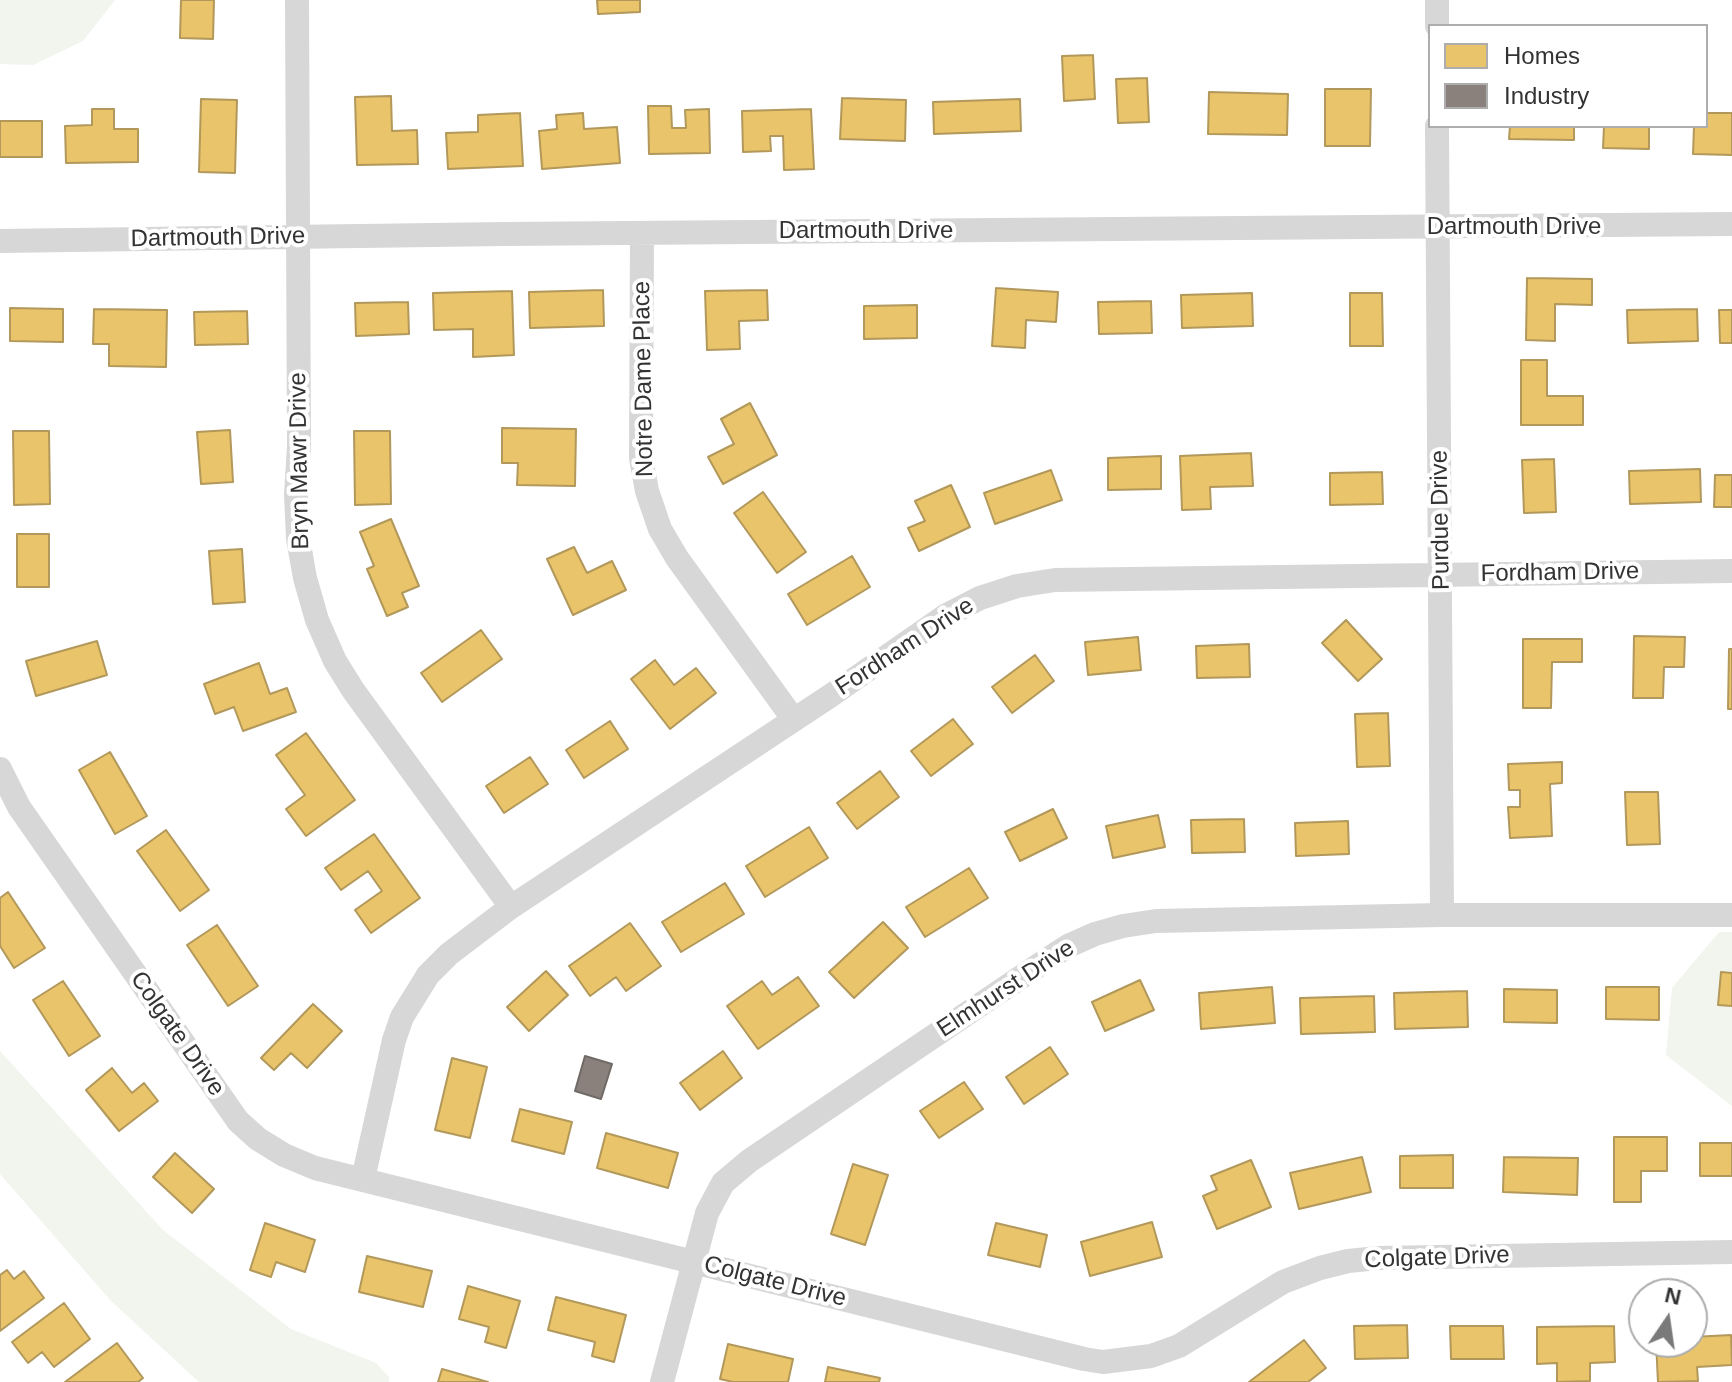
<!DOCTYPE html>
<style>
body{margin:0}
#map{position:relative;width:1732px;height:1382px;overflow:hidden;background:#fff;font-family:Helvetica,sans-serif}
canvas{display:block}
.legend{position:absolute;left:1428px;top:24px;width:280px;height:104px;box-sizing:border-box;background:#fff;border:2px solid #adadad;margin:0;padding:10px 14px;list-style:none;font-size:24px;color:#333}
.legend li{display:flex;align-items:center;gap:16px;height:40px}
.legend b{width:40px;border:2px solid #adadad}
.north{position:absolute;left:1628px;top:1278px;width:80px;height:80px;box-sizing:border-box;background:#fff;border:2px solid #adadad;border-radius:50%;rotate:13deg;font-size:22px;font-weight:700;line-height:32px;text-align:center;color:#333}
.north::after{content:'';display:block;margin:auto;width:28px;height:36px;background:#7a7a7a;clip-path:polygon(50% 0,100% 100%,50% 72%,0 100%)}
</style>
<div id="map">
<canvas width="1732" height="1382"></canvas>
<ul class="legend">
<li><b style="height:22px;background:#e9c46a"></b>Homes</li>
<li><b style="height:22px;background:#8a817c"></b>Industry</li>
</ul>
<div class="north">N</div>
</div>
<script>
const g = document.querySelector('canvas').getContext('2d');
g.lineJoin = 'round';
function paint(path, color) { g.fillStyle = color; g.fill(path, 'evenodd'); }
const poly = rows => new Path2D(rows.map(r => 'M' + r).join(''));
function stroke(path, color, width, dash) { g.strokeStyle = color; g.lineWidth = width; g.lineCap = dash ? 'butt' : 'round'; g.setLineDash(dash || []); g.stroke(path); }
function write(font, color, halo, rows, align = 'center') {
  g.font = font + ' Helvetica,sans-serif'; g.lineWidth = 8; g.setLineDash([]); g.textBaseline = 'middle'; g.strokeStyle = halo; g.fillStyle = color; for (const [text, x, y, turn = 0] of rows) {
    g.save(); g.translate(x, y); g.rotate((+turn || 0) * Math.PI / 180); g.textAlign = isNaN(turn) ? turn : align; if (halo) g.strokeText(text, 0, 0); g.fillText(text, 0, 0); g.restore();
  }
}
paint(poly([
 [0,0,115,0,83,41,33,65,0,64],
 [1719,932,1732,932,1732,1106,1666,1055,1672,988],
 [0,1051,163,1230,291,1329,376,1363,389,1377,389,1382,199,1382,111,1301,0,1174]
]), '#f1f5ed');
const homes = poly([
 [181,0,214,0,213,39,180,38,181,0],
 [597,0,640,0,640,12,598,14,597,0],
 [1093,55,1095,99,1064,101,1062,56,1093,55],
 [1147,78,1149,122,1118,123,1116,79,1147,78],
 [1325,89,1371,89,1370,146,1325,146,1325,89],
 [1209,92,1288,94,1287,135,1208,134,1209,92],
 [391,96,392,131,417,130,418,164,357,165,355,97,391,96],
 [842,98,906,100,905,141,840,139,842,98],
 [201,99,237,100,235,173,199,172,201,99],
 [1020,99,1021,131,934,134,933,102,1020,99],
 [648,106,671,106,672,128,686,128,685,110,709,109,710,153,649,154,648,106],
 [92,109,114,109,114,129,138,129,138,162,66,163,65,126,92,125,92,109],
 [811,109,814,169,784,170,783,136,770,136,771,151,743,152,742,111,811,109],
 [520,113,523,166,448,169,446,133,478,132,478,115,520,113],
 [583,113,584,129,617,127,620,163,542,169,539,131,557,129,556,115,583,113],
 [1706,113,1732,113,1732,155,1693,154,1694,126,1706,126,1706,113],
 [0,121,42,121,42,157,0,157,0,121],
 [1510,126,1574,126,1574,140,1509,139,1510,126],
 [1604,126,1649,126,1649,149,1603,148,1604,126],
 [1527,278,1592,279,1592,305,1555,304,1555,341,1526,340,1527,278],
 [996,288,1058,292,1056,322,1026,320,1025,348,992,346,996,288],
 [603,290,604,326,530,328,529,292,603,290],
 [767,290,768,320,739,321,740,349,707,350,705,291,767,290],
 [512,291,514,355,473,357,473,329,434,330,433,293,512,291],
 [1252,293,1253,326,1182,328,1181,295,1252,293],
 [1350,293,1382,293,1383,346,1350,346,1350,293],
 [1151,301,1152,333,1099,334,1098,302,1151,301],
 [408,302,409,334,356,336,355,303,408,302],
 [917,305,917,338,864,339,864,306,917,305],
 [10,308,63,309,63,342,10,341,10,308],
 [94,309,167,310,166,367,109,366,109,344,93,344,94,309],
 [1697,309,1698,341,1628,343,1627,310,1697,309],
 [1719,310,1732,310,1732,343,1720,343,1719,310],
 [247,311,248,344,195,345,194,312,247,311],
 [1521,360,1547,360,1547,396,1583,396,1583,425,1521,425,1521,360],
 [750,403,777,455,723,484,708,457,734,444,721,419,750,403],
 [502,428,576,429,575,486,517,485,518,463,502,463,502,428],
 [230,430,233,482,201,484,197,432,230,430],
 [13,431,49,431,50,504,14,505,13,431],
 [354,431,390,431,391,504,355,505,354,431],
 [1251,453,1253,486,1210,487,1211,509,1182,510,1180,456,1251,453],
 [1161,456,1161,489,1108,490,1108,458,1161,456],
 [1554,459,1556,512,1524,513,1522,460,1554,459],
 [1700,469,1701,502,1630,504,1629,471,1700,469],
 [1051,470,1062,500,995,524,984,493,1051,470],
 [1382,472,1383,504,1330,505,1330,473,1382,472],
 [1715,475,1732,475,1732,507,1714,507,1715,475],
 [951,485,970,527,919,551,908,528,925,521,915,501,951,485],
 [763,492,806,552,777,573,734,513,763,492],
 [391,519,419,586,402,593,408,607,387,616,367,569,374,566,360,532,391,519],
 [17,534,49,534,49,587,17,587,17,534],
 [574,547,587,573,612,561,626,590,573,615,547,559,574,547],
 [242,549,245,602,213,604,209,551,242,549],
 [852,556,870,587,807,625,788,594,852,556],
 [1346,620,1382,659,1358,681,1322,643,1346,620],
 [481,630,502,659,442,702,421,673,481,630],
 [1634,636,1685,637,1684,667,1664,667,1663,698,1633,698,1634,636],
 [1138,637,1141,670,1088,675,1085,642,1138,637],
 [1523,639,1582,639,1582,662,1552,662,1551,708,1523,708,1523,639],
 [97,641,107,675,36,696,26,661,97,641],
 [1249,644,1250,677,1197,678,1196,646,1249,644],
 [1729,649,1732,649,1732,709,1728,709,1729,649],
 [1035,655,1054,681,1012,713,992,687,1035,655],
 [655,660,674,685,696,668,716,693,670,729,631,679,655,660],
 [259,663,270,694,287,688,296,712,243,731,234,707,215,714,204,684,259,663],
 [1388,713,1390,766,1357,767,1355,714,1388,713],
 [953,719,973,744,931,776,911,751,953,719],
 [610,721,628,749,584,778,566,750,610,721],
 [306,733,355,800,306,836,286,809,305,795,276,755,306,733],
 [110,752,147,816,115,834,79,770,110,752],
 [530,757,548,784,504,813,486,786,530,757],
 [1562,762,1562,783,1550,784,1552,836,1510,838,1508,807,1520,807,1520,790,1509,790,1508,764,1562,762],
 [880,771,899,797,857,829,837,803,880,771],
 [1625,792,1658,792,1660,844,1627,845,1625,792],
 [1053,809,1067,838,1020,861,1005,832,1053,809],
 [1158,815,1165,847,1113,858,1106,826,1158,815],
 [1244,819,1245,852,1192,853,1191,820,1244,819],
 [1348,821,1349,854,1296,856,1295,823,1348,821],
 [809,827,828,858,765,897,746,866,809,827],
 [166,830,209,890,180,911,137,851,166,830],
 [374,834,420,898,371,933,355,910,382,891,368,871,341,890,325,868,374,834],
 [969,868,988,898,925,937,906,907,969,868],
 [725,883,744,914,681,952,662,922,725,883],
 [8,892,45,948,14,968,0,946,0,898,8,892],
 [883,922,908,948,854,998,829,972,883,922],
 [630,923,661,966,626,991,616,977,590,996,569,966,630,923],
 [217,925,258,986,228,1006,187,945,217,925],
 [546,971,568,995,529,1031,507,1007,546,971],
 [1721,972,1732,973,1732,1006,1718,1005,1721,972],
 [798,977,819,1006,758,1049,727,1006,762,981,772,995,798,977],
 [1140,980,1154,1010,1105,1031,1092,1002,1140,980],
 [63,981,100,1036,69,1056,33,1000,63,981],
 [1272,987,1275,1023,1201,1029,1199,993,1272,987],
 [1606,987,1659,987,1659,1020,1606,1019,1606,987],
 [1504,989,1557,990,1557,1023,1504,1022,1504,989],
 [1467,991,1468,1027,1395,1029,1394,993,1467,991],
 [1374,996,1375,1032,1301,1034,1300,998,1374,996],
 [313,1004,342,1031,307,1068,291,1053,274,1070,261,1058,313,1004],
 [1050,1047,1068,1074,1024,1104,1006,1077,1050,1047],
 [723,1051,742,1078,700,1110,680,1083,723,1051],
 [452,1058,487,1067,470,1138,435,1130,452,1058],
 [112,1068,132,1093,144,1083,158,1101,119,1131,86,1090,112,1068],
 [964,1082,983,1109,939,1138,920,1111,964,1082],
 [520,1109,572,1122,564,1154,512,1141,520,1109],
 [606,1133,678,1153,668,1188,597,1168,606,1133],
 [1614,1137,1667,1137,1667,1171,1641,1171,1641,1202,1614,1202,1614,1137],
 [1700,1143,1732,1143,1732,1176,1700,1176,1700,1143],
 [175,1153,214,1189,192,1213,153,1177,175,1153],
 [1453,1155,1453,1188,1400,1188,1400,1156,1453,1155],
 [1362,1157,1371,1192,1299,1209,1290,1173,1362,1157],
 [1504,1157,1578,1158,1577,1195,1503,1192,1504,1157],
 [1251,1160,1271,1207,1217,1229,1203,1196,1217,1190,1211,1176,1251,1160],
 [853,1164,888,1175,865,1245,831,1234,853,1164],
 [1152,1222,1162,1257,1090,1276,1081,1242,1152,1222],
 [265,1223,315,1240,305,1272,276,1262,271,1277,250,1270,265,1223],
 [996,1223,1047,1235,1040,1267,988,1255,996,1223],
 [367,1256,432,1271,423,1307,359,1292,367,1256],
 [7,1270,14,1279,24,1271,44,1298,0,1331,0,1275,7,1270],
 [468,1286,520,1301,506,1348,485,1342,489,1327,459,1319,468,1286],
 [556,1297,626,1315,614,1362,592,1356,595,1342,548,1330,556,1297],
 [64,1303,90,1339,54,1367,42,1352,28,1363,12,1342,64,1303],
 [1407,1325,1408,1358,1355,1359,1354,1326,1407,1325],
 [1450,1326,1503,1326,1504,1359,1451,1359,1450,1326],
 [1614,1326,1615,1362,1590,1363,1590,1381,1557,1382,1557,1363,1537,1364,1537,1327,1614,1326],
 [1731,1335,1732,1365,1697,1367,1698,1381,1658,1382,1656,1342,1692,1342,1692,1337,1731,1335],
 [1304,1340,1326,1368,1308,1382,1249,1382,1304,1340],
 [117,1343,143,1378,138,1382,65,1382,117,1343],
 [728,1344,793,1359,788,1382,733,1382,720,1379,728,1344],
 [828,1367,880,1378,879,1382,825,1382,828,1367],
 [442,1369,488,1382,438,1382,442,1369]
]);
paint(homes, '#e9c46a');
stroke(homes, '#b2985a', 2);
const industry = poly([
 [585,1056,612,1064,601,1099,575,1091,585,1056]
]);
paint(industry, '#8a817c');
stroke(industry, '#706a66', 2);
stroke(poly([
 [297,0,299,446,296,495,298,539,305,578,317,620,335,661,353,690,511,907],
 [1437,26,1437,0],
 [1437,126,1442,915],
 [642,233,641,458,647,491,660,529,677,558,794,720],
 [0,241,504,234,1732,224],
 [0,769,19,807,238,1121,258,1139,284,1155,315,1168,1084,1359,1103,1362,1151,1356,1179,1346,1283,1282,1320,1268,1348,1261,1378,1258,1732,1252],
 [363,1179,394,1040,402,1017,428,975,449,954,511,907,830,696,945,616,980,598,1017,586,1055,580,1732,571],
 [662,1382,707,1213,723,1183,749,1161,1039,965,1068,946,1095,934,1123,926,1156,921,1442,915,1732,915]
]), '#d7d7d7', 24);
write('24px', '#333', '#fff', [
 ["Dartmouth Drive",1514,227],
 ["Dartmouth Drive",866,231],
 ["Dartmouth Drive",218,238,-1],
 ["Notre Dame Place",644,379,-91],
 ["Bryn Mawr Drive",300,461,-91],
 ["Purdue Drive",1441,520,-91],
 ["Fordham Drive",1560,573,-1],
 ["Fordham Drive",905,647,-33],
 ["Elmhurst Drive",1006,989,-33],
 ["Colgate Drive",177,1034,55],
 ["Colgate Drive",1437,1258,-2],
 ["Colgate Drive",775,1282,14]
]);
</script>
